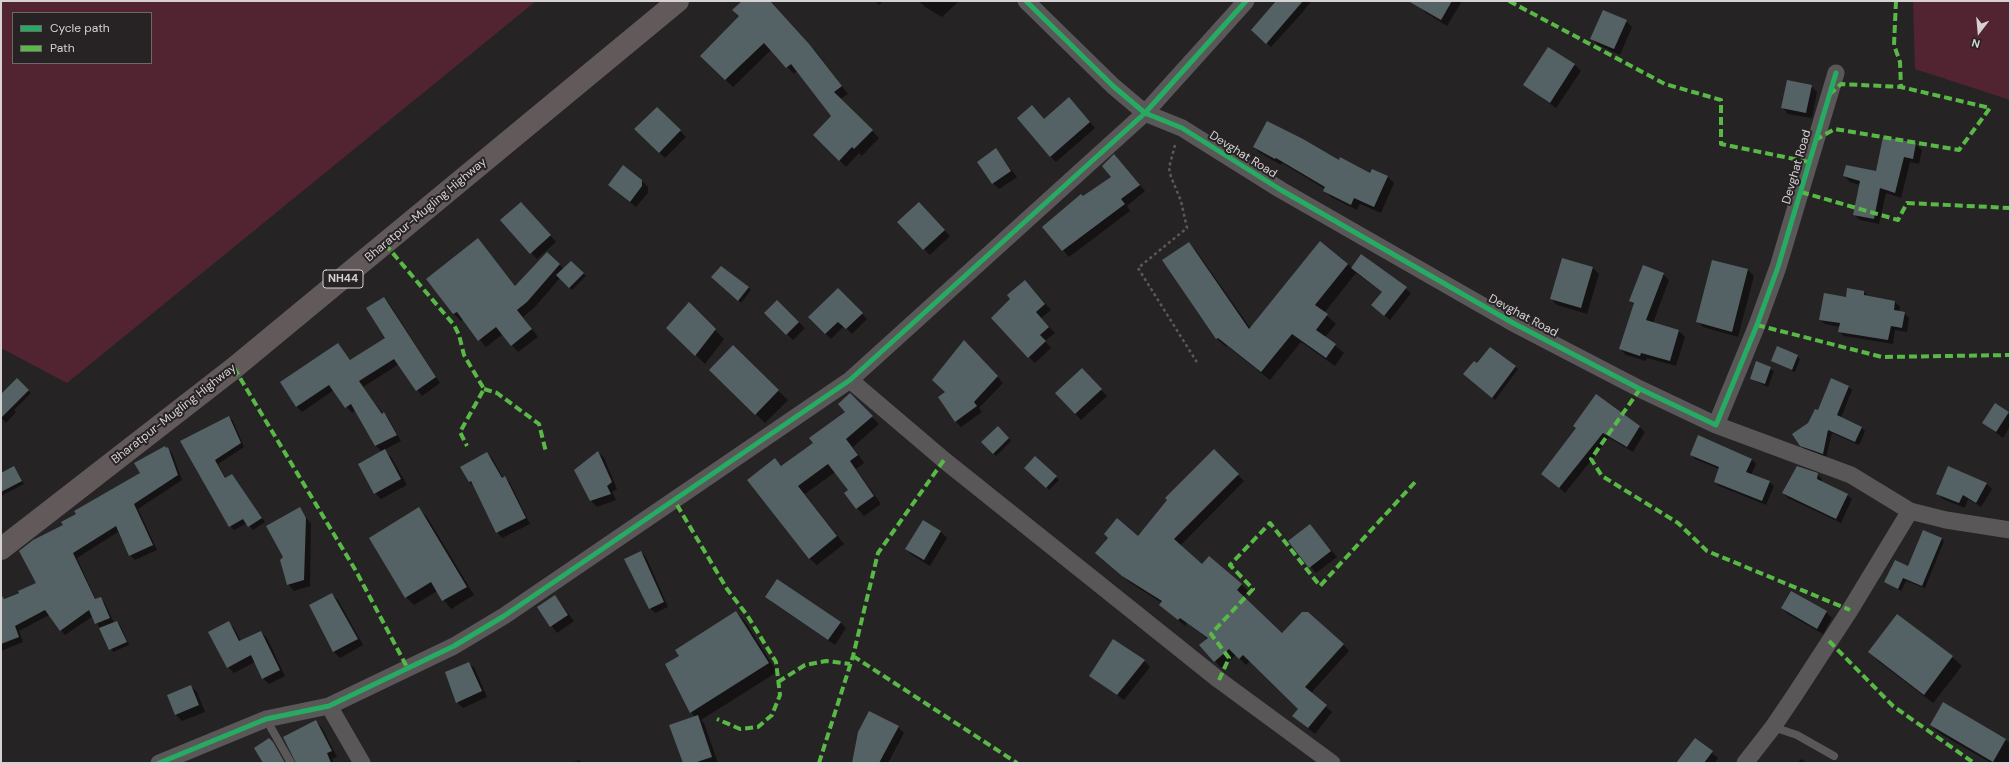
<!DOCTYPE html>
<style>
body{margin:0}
#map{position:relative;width:2011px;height:764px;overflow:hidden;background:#262324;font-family:"DM Sans",sans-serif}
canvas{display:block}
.frame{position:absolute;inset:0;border:2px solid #d6d2d3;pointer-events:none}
.legend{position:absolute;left:12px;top:12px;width:140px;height:52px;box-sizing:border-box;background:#272223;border:1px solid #6d6869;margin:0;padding:5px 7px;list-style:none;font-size:12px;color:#d6d2d3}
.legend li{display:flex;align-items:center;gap:8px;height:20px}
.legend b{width:20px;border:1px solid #6d6869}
.north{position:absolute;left:1959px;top:12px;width:40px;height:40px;-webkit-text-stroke:3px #272223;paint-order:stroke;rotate:196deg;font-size:11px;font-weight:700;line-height:16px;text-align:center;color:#d6d2d3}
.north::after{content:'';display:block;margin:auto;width:14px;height:18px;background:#d6d2d3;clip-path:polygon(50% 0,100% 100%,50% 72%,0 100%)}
</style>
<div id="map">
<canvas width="2011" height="764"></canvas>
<div class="frame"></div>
<ul class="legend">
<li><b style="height:5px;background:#26ab63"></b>Cycle path</li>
<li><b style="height:5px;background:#58b947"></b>Path</li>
</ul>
<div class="north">N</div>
</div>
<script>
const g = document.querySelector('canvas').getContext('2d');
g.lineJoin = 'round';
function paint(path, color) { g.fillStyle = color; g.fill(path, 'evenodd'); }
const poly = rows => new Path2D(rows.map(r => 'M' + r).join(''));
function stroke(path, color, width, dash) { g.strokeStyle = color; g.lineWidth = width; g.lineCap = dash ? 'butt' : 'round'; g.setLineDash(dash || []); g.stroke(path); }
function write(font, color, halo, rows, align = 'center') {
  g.font = font + ' "DM Sans",sans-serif'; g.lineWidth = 4; g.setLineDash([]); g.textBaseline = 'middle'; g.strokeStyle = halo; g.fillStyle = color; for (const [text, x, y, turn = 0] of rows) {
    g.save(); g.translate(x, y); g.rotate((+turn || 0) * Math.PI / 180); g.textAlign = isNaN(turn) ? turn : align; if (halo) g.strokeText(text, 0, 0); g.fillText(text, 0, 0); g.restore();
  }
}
paint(poly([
 [1,1,536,1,67,383,1,348],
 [13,13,151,13,151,63,13,63],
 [1913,1,2010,1,2010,100,1915,69]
]), '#522432');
paint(poly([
 [743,1,769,1,817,53,848,94,840,99,879,138,862,156,859,153,846,167,814,135,833,116,797,71,794,74,771,50,733,87,701,56,740,16],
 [875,1,883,1,879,5],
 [919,1,959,1,942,17,925,7],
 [1276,1,1311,1,1302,13,1271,47,1256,34],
 [1424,1,1462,1,1447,26,1426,13,1420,7],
 [1626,21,1632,27,1620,55,1598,45,1592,39],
 [1549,48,1575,65,1581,71,1556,108,1524,85],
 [1811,86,1817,92,1812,118,1788,114,1782,107],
 [1074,104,1095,128,1056,162,1050,156,1044,120],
 [657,108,686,137,665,158,636,129],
 [1884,138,1916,144,1922,150,1919,164,1910,162,1901,198,1886,193,1879,224,1860,220,1854,214,1860,185,1850,182,1844,176,1877,172],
 [1254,147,1339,162,1371,174,1372,170,1388,177,1394,183,1381,213,1360,204,1357,210,1331,197,1324,190,1325,189,1282,163,1281,165,1260,153],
 [996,150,1017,177,999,189,993,183],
 [1120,162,1145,191,1127,206,1130,211,1069,257,1043,228,1112,177],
 [642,181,648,187,648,193,636,207,615,191],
 [527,209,556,242,537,259,531,253],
 [925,209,950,236,930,255,924,249],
 [1189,243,1197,252,1251,329,1348,264,1352,268,1362,255,1411,293,1390,320,1378,310,1383,293,1356,273,1324,313,1336,324,1325,337,1344,353,1335,366,1301,342,1270,380,1227,346,1226,347,1217,339],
 [484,246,516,287,547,253,564,269,571,262,586,276,572,290,560,278,534,308,523,317,538,337,518,352,503,334,486,347,463,319,461,321,454,314,427,279],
 [1713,261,1748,270,1754,276,1738,337,1703,327,1697,321],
 [1592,267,1599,274,1587,314,1557,305,1551,299],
 [1663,274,1669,280,1653,323,1679,331,1685,337,1676,366,1647,358,1646,361,1626,355,1620,349,1634,305,1630,301],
 [712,277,748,287,751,290,741,303],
 [1031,287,1051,310,1041,318,1055,333,1045,341,1051,348,1035,363,1029,357],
 [838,289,867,319,852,334,844,326,831,339,809,317],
 [1864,292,1868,296,1895,302,1900,307,1899,312,1904,313,1909,318,1907,332,1895,330,1893,344,1844,336,1839,332,1840,327,1825,324,1820,320,1847,298],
 [384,298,389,303,440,383,422,396,399,364,363,387,383,414,384,413,389,419,401,441,384,450,391,457,407,485,381,499,375,493,382,452,376,446,356,410,352,413,334,390,302,412,296,406,338,344,351,361,386,338],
 [777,301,805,328,793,340,766,313],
 [689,304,724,339,705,364,668,328],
 [733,347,788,400,765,423,711,370],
 [970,347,1003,383,979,408,982,412,961,427,955,421,947,393],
 [1797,356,1800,359,1795,372,1772,361],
 [1757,363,1774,371,1768,387,1751,379],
 [1477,364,1515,366,1518,369,1495,400,1467,377],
 [1082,370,1107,396,1081,420,1056,393],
 [17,379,31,393,14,410,16,412,6,423,1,417,1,395],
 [1848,386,1852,390,1841,418,1861,427,1865,431,1859,445,1832,433,1826,457,1805,449,1801,445,1808,424,1818,412],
 [850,395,879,424,853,447,864,463,856,469,881,504,864,516,857,508,849,491,835,472,805,494,844,544,817,565,809,558,775,459,782,466,814,443,847,412],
 [1995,405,2010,415,2010,426,2003,438,1983,423],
 [229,417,233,421,244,447,218,464,226,479,232,476,236,480,265,522,253,530,247,523,234,530,230,526,181,442],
 [1639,426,1645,432,1633,452,1609,438,1565,493,1543,474,1577,429],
 [998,427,1011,441,996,456,982,442],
 [1699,437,1752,460,1756,464,1751,475,1769,482,1774,486,1766,505,1719,486,1715,482,1719,469,1695,459,1691,454],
 [168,448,172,453,182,480,138,509,157,550,135,560,130,555,118,532,77,558,96,600,101,598,105,603,114,623,117,622,120,625,129,645,113,652,93,616,65,635,49,615,19,631,23,642,1,651,1,600,37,584,64,525,142,473],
 [1214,451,1244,481,1180,546,1202,565,1241,584,1248,591,1243,597,1282,635,1343,644,1349,651,1311,693,1332,712,1315,734,1300,722,1299,709,1250,661,1246,665,1236,655,1221,668,1215,661,1208,639,1187,623,1185,626,1160,605,1162,603,1129,582,1102,559,1138,537],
 [598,452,604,458,617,489,612,492,616,500,597,507,591,501,575,470],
 [487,453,492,458,503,478,505,477,510,483,530,524,502,538,497,532,475,487,469,482],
 [1035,458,1059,480,1049,490,1026,468],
 [1948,467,1987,484,1992,489,1981,507,1968,499,1965,508,1943,499,1938,494],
 [16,470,24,484,1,496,1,475],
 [1817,474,1822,479,1822,483,1847,495,1852,499,1841,523,1788,498,1783,493],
 [299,508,311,524,310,586,294,591,288,584,284,557],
 [419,509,427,517,474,595,451,609,437,591,414,605,406,597],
 [923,521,941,532,947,538,930,566,912,555,906,549],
 [1310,526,1337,557,1316,573,1290,541],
 [1941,538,1944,541,1925,588,1906,581,1901,591,1885,581,1908,568],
 [641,552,646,557,668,607,655,613,650,608,625,559],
 [332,594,338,600,363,645,340,658,334,652,310,605],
 [555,596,574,621,557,633,538,607],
 [766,597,840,622,846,628,835,645,773,603],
 [1782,608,1826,612,1832,618,1823,634,1788,614],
 [736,612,745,621,777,672,701,720,704,723,718,763,684,763,695,717,691,712,681,656],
 [1897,615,1952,657,1962,666,1933,703,1878,661,1869,652],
 [228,622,234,628,241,641,261,632,267,638,285,676,269,684,263,678,255,662,234,673,228,667],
 [1113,640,1144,661,1150,667,1124,700,1090,676],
 [469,663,475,669,487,697,463,708,457,702],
 [191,686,197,692,205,712,182,721,176,715],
 [1943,704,2010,743,2010,763,1991,763,1939,733,1931,725],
 [316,721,322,728,337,757,332,759,334,763,312,763],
 [898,727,904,733,888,763,853,763],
 [1695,740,1718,758,1715,763,1678,763],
 [1801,759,1807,763,1798,763],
 [579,760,582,763,571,763]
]), '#0007');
paint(poly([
 [742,1,770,1,810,45,842,86,834,92,873,130,854,149,852,147,839,161,813,135,831,116,791,64,786,68,764,43,725,80,700,56,739,16,732,10],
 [1276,1,1303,1,1266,44,1251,30],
 [1408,1,1452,1,1441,20],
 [1603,10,1627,20,1614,49,1590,39],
 [1548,47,1575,64,1550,103,1523,85],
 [1787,80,1812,85,1806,113,1781,108],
 [1069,97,1090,122,1050,157,1017,118,1032,105,1044,119],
 [657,107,681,130,659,153,634,129],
 [1267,121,1303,139,1339,160,1340,157,1370,173,1372,169,1388,176,1374,207,1354,198,1351,205,1323,191,1325,187,1276,158,1275,159,1253,147],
 [1883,137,1916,143,1913,159,1904,157,1895,193,1880,188,1874,219,1853,215,1860,181,1843,176,1846,165,1876,171],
 [996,148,1011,171,992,184,977,162],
 [1114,154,1140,185,1121,199,1125,204,1062,251,1042,227,1081,194,1083,196,1111,177,1102,166],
 [623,165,642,180,642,186,630,202,608,185],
 [521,202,551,235,530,254,500,220],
 [919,202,945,230,923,250,897,222],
 [478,238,515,286,547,252,560,264,527,302,517,310,532,329,511,346,496,327,478,341,457,312,453,314,426,279],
 [1320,241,1348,264,1315,305,1328,314,1316,330,1336,344,1326,358,1292,334,1261,372,1218,338,1216,339,1162,260,1189,242,1249,329],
 [1361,254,1407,287,1384,316,1371,305,1382,292,1351,268],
 [1562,258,1593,267,1581,308,1550,299],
 [1712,260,1748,269,1732,332,1696,322],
 [571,261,584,273,569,288,556,275],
 [1643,265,1664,273,1646,320,1679,330,1670,361,1641,353,1640,356,1619,349,1634,303,1629,301],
 [721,266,749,287,738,301,711,277],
 [1025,280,1045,304,1036,312,1049,327,1040,335,1046,341,1028,358,991,318,1010,299,1007,295],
 [838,288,863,313,846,329,838,322,825,334,808,317],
 [1847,288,1864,291,1864,295,1895,301,1894,310,1905,312,1902,328,1891,326,1888,340,1838,332,1840,323,1819,320,1824,293,1846,297],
 [384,297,436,377,416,391,394,359,359,381,382,414,384,412,397,435,375,446,351,404,345,408,329,385,296,407,280,382,338,343,350,360,385,338,366,308],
 [777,300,799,322,786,335,764,313],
 [689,302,716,329,695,356,666,328],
 [964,340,998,376,974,402,977,406,955,422,938,397,945,392,932,380],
 [733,345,779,390,755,415,709,370],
 [1777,346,1798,355,1792,370,1771,361],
 [1490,347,1516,366,1492,398,1463,374,1474,361,1477,363],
 [1756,361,1771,367,1765,384,1750,379],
 [1082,368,1102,389,1075,414,1055,393],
 [17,378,29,390,1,418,1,394],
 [1831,378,1849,386,1837,415,1862,427,1855,442,1828,430,1823,454,1800,446,1792,434,1808,423,1815,409,1818,410],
 [850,393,873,416,846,439,858,455,850,461,874,496,856,509,844,493,848,490,828,464,798,486,837,536,809,559,747,480,775,458,781,466,813,443,809,438,845,412,838,404],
 [1596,394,1640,426,1627,447,1603,433,1559,488,1541,474,1576,428,1573,426],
 [1995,403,2009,412,1996,432,1982,423],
 [229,416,241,443,215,460,225,478,232,474,262,518,248,527,243,519,229,527,180,441],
 [998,426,1009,438,993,454,981,442],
 [1698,435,1752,459,1746,472,1770,481,1762,501,1714,482,1719,467,1690,455],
 [165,446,166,448,168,447,178,475,134,504,153,545,129,556,116,526,73,553,95,599,101,597,110,618,95,624,89,610,60,631,45,610,15,626,19,637,1,644,1,594,4,599,19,593,18,591,36,583,19,551,33,540,63,525,61,522,76,514,74,511,140,473,134,463],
 [385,449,401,479,374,494,358,464],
 [1214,449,1239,474,1174,539,1202,564,1209,556,1242,584,1237,590,1282,633,1302,612,1308,612,1344,644,1305,687,1327,705,1308,728,1292,716,1298,709,1243,655,1239,659,1229,649,1214,662,1199,645,1208,638,1180,618,1178,620,1159,605,1162,601,1122,576,1095,553,1108,538,1104,534,1117,518,1138,536,1167,500,1165,498],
 [598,451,612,482,607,486,611,494,590,501,574,470],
 [487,452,502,478,505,476,526,518,496,533,471,481,469,482,460,467],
 [1035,456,1057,476,1046,488,1024,468],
 [14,466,22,481,1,492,1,473],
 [1797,466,1818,473,1817,479,1848,494,1836,519,1782,493],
 [1948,466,1987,483,1976,503,1963,495,1959,503,1936,494],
 [300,507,306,518,304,580,287,585,280,560,283,557,266,526],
 [419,507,467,587,442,601,431,582,405,598,369,538],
 [923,520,941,531,924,560,905,549],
 [1310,524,1331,551,1309,568,1288,541],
 [1923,530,1942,538,1922,586,1903,578,1898,589,1884,582,1895,560,1908,566],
 [641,551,664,602,649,609,624,559],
 [777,579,841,622,828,640,765,597],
 [1791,591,1827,611,1817,629,1781,608],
 [332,593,358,639,333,652,309,605],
 [555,595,568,615,550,627,537,607],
 [736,611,769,663,690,713,665,664,679,656,675,650],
 [1897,614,1953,656,1924,695,1868,652],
 [117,621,127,642,109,650,99,628],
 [229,621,239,641,261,631,280,670,262,679,251,655,227,668,208,632],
 [1113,639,1145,660,1117,695,1089,676],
 [469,662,482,691,456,703,445,672],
 [191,685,199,705,175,715,167,695],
 [1943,702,2006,739,1993,762,1930,725],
 [869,711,899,726,879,763,852,763,858,732],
 [698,715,712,757,694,763,683,763,669,725],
 [316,720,332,751,327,753,331,763,296,763,283,737],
 [269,738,273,742,285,763,263,763,254,748],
 [1695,738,1713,751,1704,763,1676,763]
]), '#546265');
stroke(poly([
 [1175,145,1169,168,1171,177,1181,201,1187,228,1138,268,1198,364]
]), '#5c595a', 2.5, [3, 3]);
stroke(poly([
 [266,719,291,763],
 [1773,727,1797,735,1834,756]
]), '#5a5758', 8);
stroke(poly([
 [1026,1,1113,86,1145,113,1182,128,1281,190,1513,323,1640,389,1716,425,1757,325,1778,267,1836,73],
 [850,380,944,460,1219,680,1332,763],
 [1716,425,1851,475,1910,511],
 [329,706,362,763],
 [159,763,266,719,329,706,454,646,504,616,850,380,1145,113,1246,1],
 [1745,763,1773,727,1794,696,1850,610,1910,511,1946,520,2010,530]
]), '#5a5758', 17);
stroke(poly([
 [1,549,234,368,678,1]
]), '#62595b', 22);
stroke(poly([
 [1509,1,1665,84,1721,100,1721,144,1809,162],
 [1896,1,1894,45,1900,62,1901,87],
 [1815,140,1835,129,1959,150,1990,108,1901,87,1841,84,1831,93],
 [1801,192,1898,220,1907,203,2010,208],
 [385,244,454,325,459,335,464,355,484,389,460,432,467,446],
 [1757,325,1882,357,2010,355],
 [234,368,356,571,408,669],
 [484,389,497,393,539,424,546,452],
 [1640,389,1591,459,1602,476,1678,523,1707,551,1850,610],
 [677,505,727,589,747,615,776,662,780,695,772,715,758,727,740,729,717,719],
 [1829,641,1893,706,1974,763],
 [853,656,1017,763],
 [1219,680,1229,658,1211,634,1253,589,1230,565,1270,523,1320,586,1417,480],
 [778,682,805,665,826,661,850,664],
 [819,763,853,656,878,553,944,460]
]), '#58b947', 4, [8, 4]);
stroke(poly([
 [1026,1,1113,86,1145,113,1182,128,1281,190,1513,323,1640,389,1716,425,1757,325,1778,267,1836,73],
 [159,763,266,719,329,706,454,646,504,616,850,380,1145,113,1246,1]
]), '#26ab63', 5);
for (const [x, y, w] of [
 [343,279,40]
]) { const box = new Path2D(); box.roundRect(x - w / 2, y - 9, w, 18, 3); g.fillStyle = '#272223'; g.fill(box); stroke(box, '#d6d2d3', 1); }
write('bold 11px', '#d6d2d3', null, [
 ["NH44",343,279]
]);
write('12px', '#d6d2d3', '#272223', [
 ["Devghat Road",1243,155,32],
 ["Devghat Road",1797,167,-74],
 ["Bharatpur-Mugling Highway",426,210,-40],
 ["Devghat Road",1523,316,28],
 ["Bharatpur-Mugling Highway",174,414,-38]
]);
</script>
